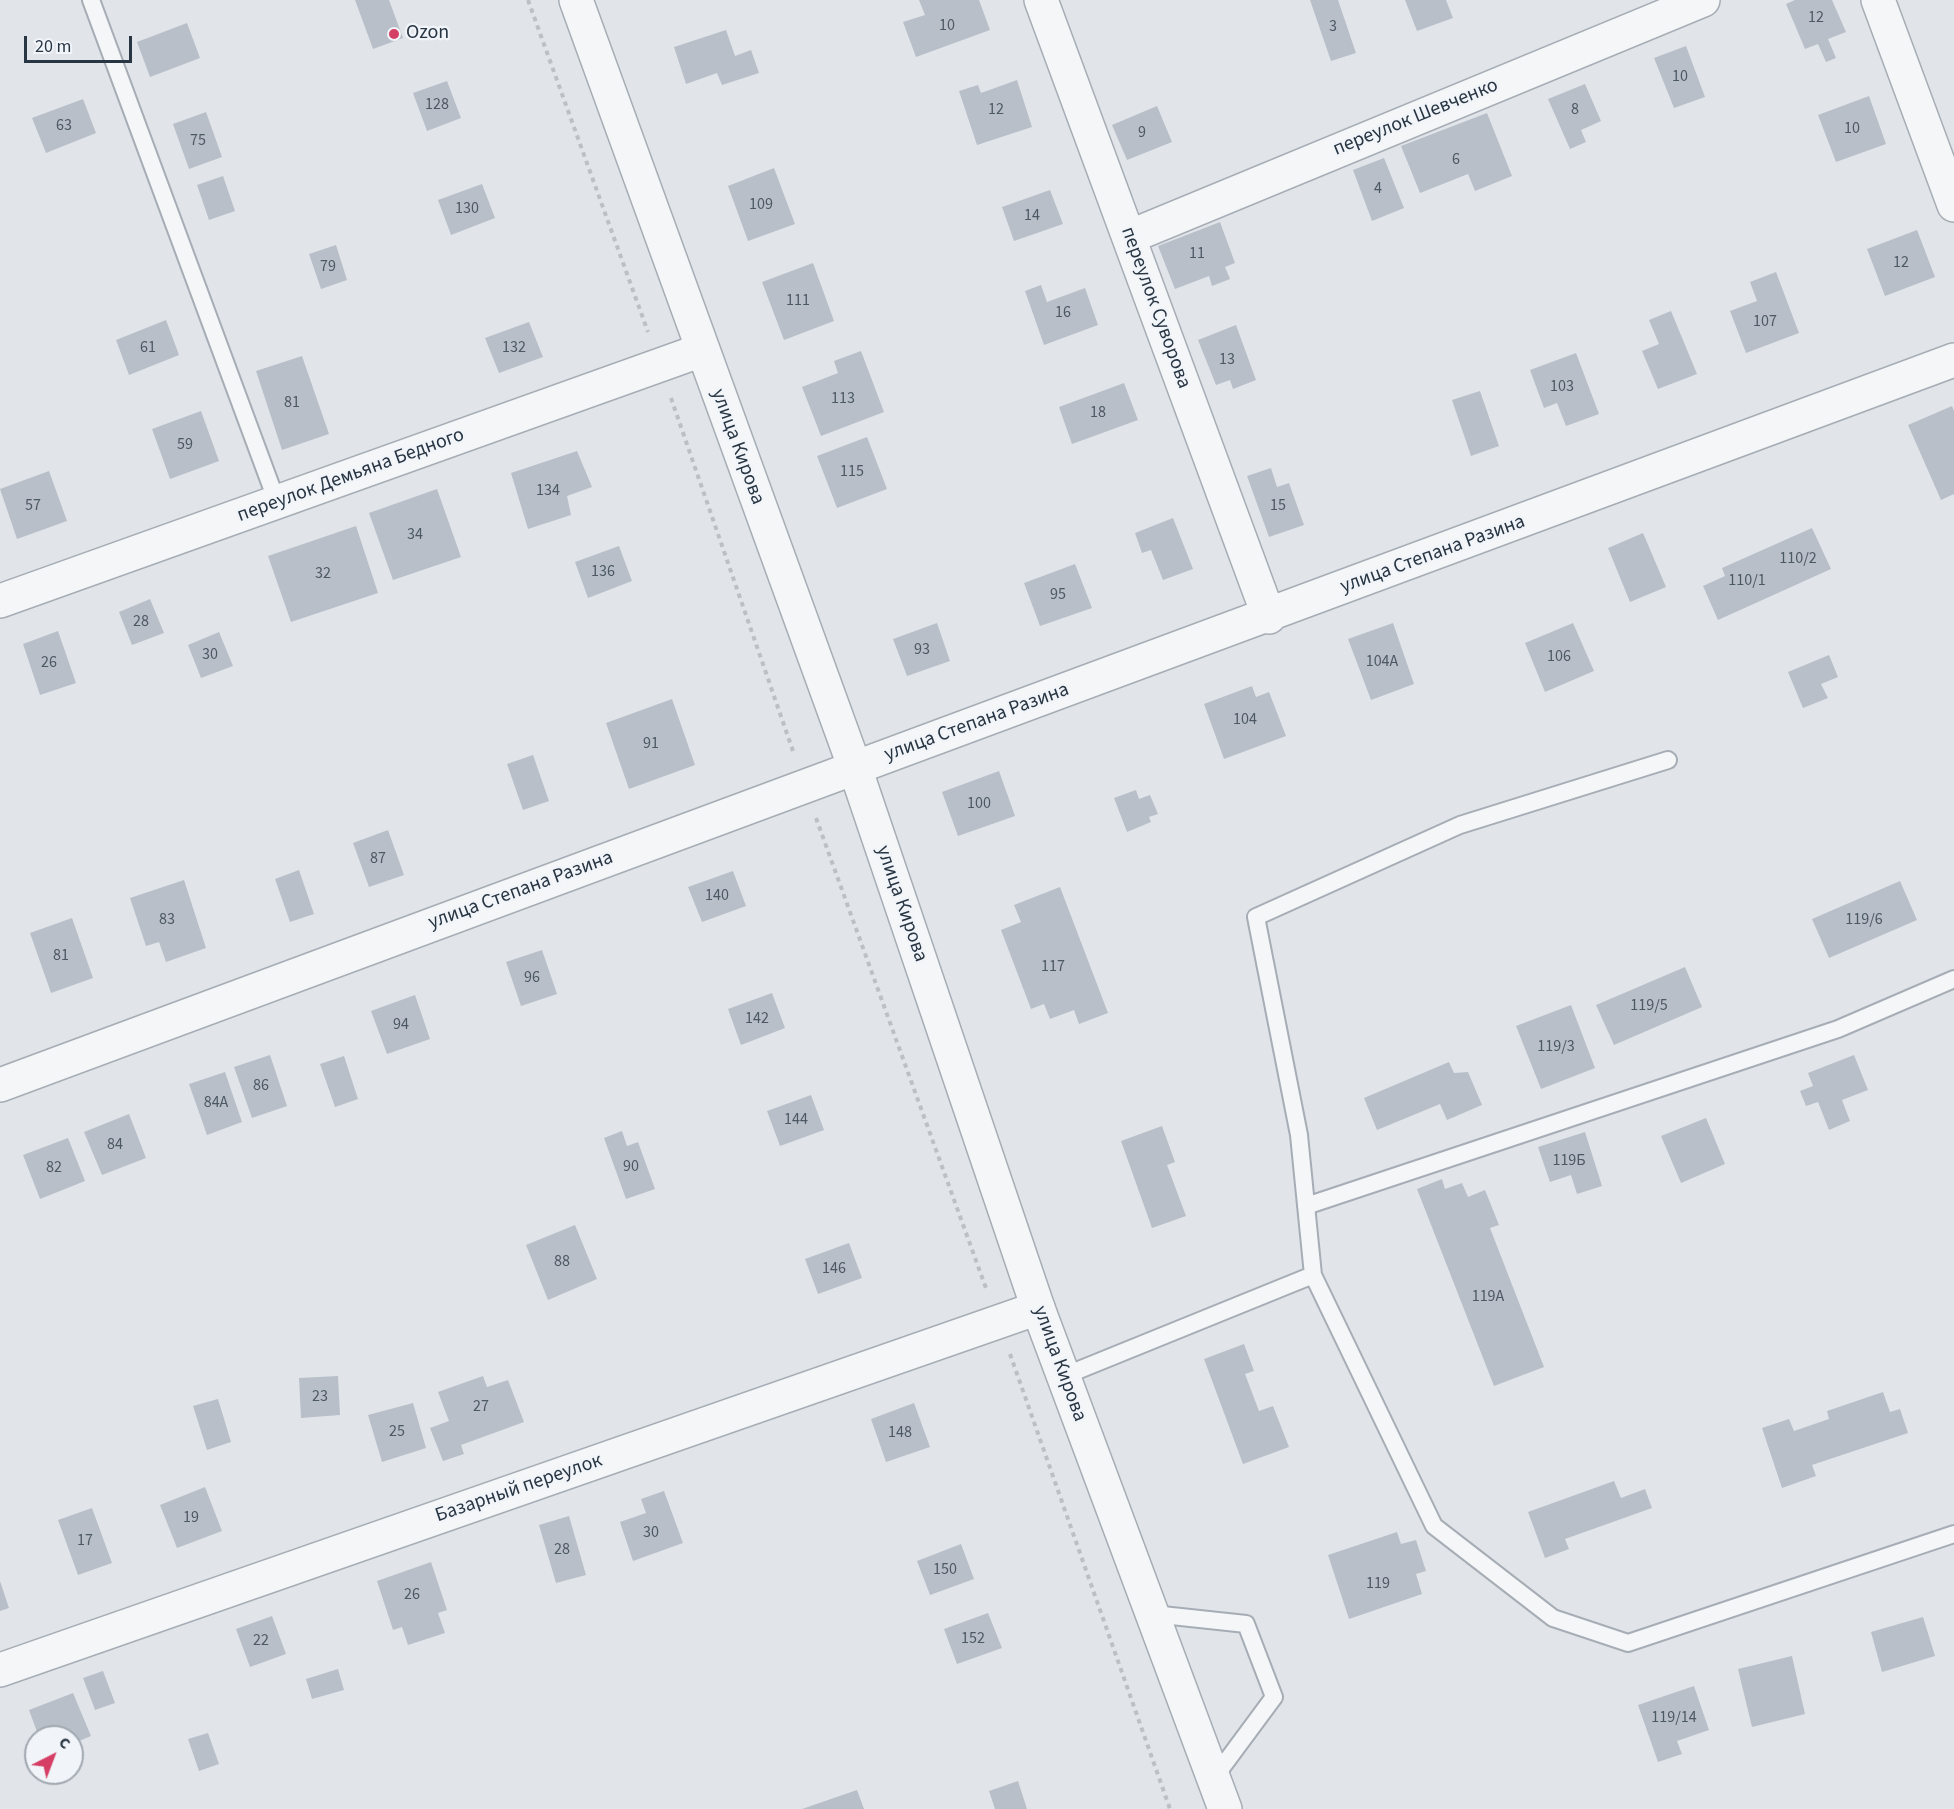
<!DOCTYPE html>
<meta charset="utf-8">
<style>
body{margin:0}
#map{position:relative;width:1954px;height:1809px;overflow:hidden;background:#e1e5ea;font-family:"Source Sans 3",sans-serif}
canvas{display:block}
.north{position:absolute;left:24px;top:1725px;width:60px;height:60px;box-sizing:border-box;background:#f1f4f8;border:2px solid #a1a8b0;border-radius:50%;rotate:42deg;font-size:16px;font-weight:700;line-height:24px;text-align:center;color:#283543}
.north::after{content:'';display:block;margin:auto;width:21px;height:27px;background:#d63f65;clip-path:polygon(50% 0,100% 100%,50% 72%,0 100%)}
.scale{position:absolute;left:24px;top:36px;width:108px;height:27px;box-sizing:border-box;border:3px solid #283543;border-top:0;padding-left:8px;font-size:18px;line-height:21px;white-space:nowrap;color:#283543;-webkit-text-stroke:4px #f1f4f8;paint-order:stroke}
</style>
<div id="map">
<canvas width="1954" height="1809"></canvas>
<div class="north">С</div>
<div class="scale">20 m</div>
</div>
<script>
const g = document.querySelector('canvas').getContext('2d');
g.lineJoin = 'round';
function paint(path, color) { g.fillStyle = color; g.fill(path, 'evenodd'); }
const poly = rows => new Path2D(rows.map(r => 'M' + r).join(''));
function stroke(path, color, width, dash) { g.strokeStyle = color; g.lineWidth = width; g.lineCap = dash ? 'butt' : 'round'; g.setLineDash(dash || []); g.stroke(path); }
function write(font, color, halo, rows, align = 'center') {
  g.font = font + ' "Source Sans 3",sans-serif'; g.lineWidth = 4.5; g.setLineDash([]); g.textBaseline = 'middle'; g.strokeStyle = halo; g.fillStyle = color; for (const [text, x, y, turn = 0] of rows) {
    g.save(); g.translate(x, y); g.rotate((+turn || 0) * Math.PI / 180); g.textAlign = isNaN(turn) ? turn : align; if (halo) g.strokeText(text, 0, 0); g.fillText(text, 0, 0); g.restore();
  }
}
paint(poly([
 [355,0,389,0,403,38,373,49],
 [919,0,979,0,990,30,916,57,903,22,925,15],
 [1310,0,1338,0,1356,53,1331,61],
 [1405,0,1446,0,1453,18,1417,31],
 [1795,0,1832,0,1846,32,1828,39,1836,58,1826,62,1818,44,1805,49,1786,4],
 [187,23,200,58,150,77,137,42],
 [726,30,735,56,751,50,759,73,722,85,717,73,686,84,674,47],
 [1686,46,1705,97,1674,108,1654,58],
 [1017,80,1032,127,977,145,959,91,978,85,981,93],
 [447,81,461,118,427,131,413,93],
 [1585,84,1601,121,1581,130,1586,142,1570,149,1548,99],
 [1869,96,1886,144,1836,162,1818,115],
 [83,99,96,133,46,153,32,118],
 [1157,106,1172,142,1127,160,1112,125],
 [206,112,222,157,189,169,173,124],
 [1487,113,1512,176,1475,191,1468,174,1420,193,1401,146],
 [1384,158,1404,208,1372,221,1353,170],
 [774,168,795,224,748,241,728,186],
 [223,176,235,211,209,220,197,185],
 [482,184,495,218,451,235,438,200],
 [1050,190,1063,224,1014,241,1002,207],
 [1220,222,1235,263,1225,267,1230,279,1212,286,1209,276,1175,289,1158,246],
 [1917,230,1935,277,1885,296,1867,249],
 [336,245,347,280,321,289,309,254],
 [813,263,834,321,784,340,762,282],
 [1776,272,1799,333,1746,353,1730,311,1757,301,1750,282],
 [1041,285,1047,302,1085,288,1098,325,1044,345,1025,291],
 [1671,311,1697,374,1658,389,1642,351,1659,344,1649,320],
 [166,320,179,355,129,375,116,340],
 [529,322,543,357,499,373,485,338],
 [1236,325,1256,380,1233,389,1230,380,1216,385,1198,340],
 [861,351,884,412,821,436,802,387,838,373,834,361],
 [1576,353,1599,414,1566,426,1557,403,1544,408,1530,370],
 [302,356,329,434,282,450,256,371],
 [1124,383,1138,420,1072,444,1059,407],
 [1480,391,1499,446,1471,456,1452,400],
 [1952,406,1954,411,1954,494,1941,500,1908,425],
 [201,411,219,461,170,479,152,429],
 [867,437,887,489,837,508,817,456],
 [577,451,592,487,567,496,571,515,528,529,511,473],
 [1271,468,1277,487,1289,483,1304,525,1269,537,1247,476],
 [49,471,67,521,17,539,0,489],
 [437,489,461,557,393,580,369,513],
 [1173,518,1193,569,1163,580,1151,550,1142,553,1135,533],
 [356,526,378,593,291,622,268,556],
 [1812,528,1831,569,1718,620,1703,586,1725,576,1722,568],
 [1643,533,1666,587,1630,602,1608,548],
 [619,546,632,581,588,598,575,562],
 [1075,564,1092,608,1040,626,1024,583],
 [150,599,164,633,132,645,119,612],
 [937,623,950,661,907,676,893,639],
 [1393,623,1414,684,1371,700,1348,639],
 [1573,623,1594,671,1545,692,1525,643],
 [58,631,76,683,40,695,23,644],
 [219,632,233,666,201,678,188,645],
 [1829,655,1838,677,1821,684,1828,698,1803,708,1788,672],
 [1252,686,1256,697,1269,692,1286,736,1224,759,1204,704],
 [672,699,695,765,629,789,606,723],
 [533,755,549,801,523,810,507,764],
 [999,771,1015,816,958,836,942,792],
 [1136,790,1139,799,1150,795,1158,814,1149,817,1151,822,1127,832,1114,798],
 [388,830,404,875,369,887,353,843],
 [299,870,314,914,290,922,275,879],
 [733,871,746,906,702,922,688,887],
 [184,880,206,948,166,962,159,942,146,946,130,898],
 [1900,881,1917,920,1829,958,1812,919],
 [1060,887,1108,1013,1079,1024,1074,1010,1050,1019,1044,1004,1031,1009,1001,930,1021,922,1014,905],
 [72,918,93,978,51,993,30,933],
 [542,950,557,994,521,1006,506,962],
 [1685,967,1702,1007,1614,1045,1596,1005],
 [772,993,785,1028,741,1045,728,1009],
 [415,995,430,1039,387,1054,371,1011],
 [1571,1005,1595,1068,1541,1089,1516,1026],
 [270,1055,287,1106,252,1118,234,1067],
 [1854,1055,1868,1090,1842,1100,1850,1121,1829,1130,1818,1102,1806,1106,1800,1091,1813,1086,1808,1073],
 [344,1056,358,1099,335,1107,320,1064],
 [1449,1062,1454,1073,1468,1072,1482,1105,1447,1120,1440,1104,1377,1130,1364,1098],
 [225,1072,242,1122,207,1135,189,1084],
 [811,1095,824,1130,780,1146,767,1111],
 [129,1114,146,1158,102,1175,84,1132],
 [1706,1118,1725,1164,1681,1183,1661,1136],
 [1162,1126,1175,1162,1167,1165,1186,1216,1152,1228,1121,1141],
 [622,1131,627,1146,638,1142,655,1189,626,1199,604,1138],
 [1585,1132,1602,1186,1577,1194,1571,1175,1550,1182,1538,1147],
 [68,1138,85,1181,40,1199,23,1155],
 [1442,1179,1445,1189,1462,1183,1468,1197,1485,1190,1499,1225,1490,1228,1544,1367,1494,1386,1417,1189],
 [575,1225,597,1279,548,1300,526,1245],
 [849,1243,862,1278,818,1294,805,1259],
 [1244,1344,1254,1371,1245,1374,1259,1411,1273,1406,1289,1447,1243,1464,1204,1359],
 [338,1376,340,1415,301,1418,299,1378],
 [483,1376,487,1387,508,1380,524,1422,461,1445,464,1454,443,1461,430,1428,449,1421,438,1392],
 [1883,1392,1890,1412,1900,1409,1908,1433,1812,1465,1816,1476,1782,1488,1762,1428,1789,1419,1794,1431,1829,1419,1827,1411],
 [218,1399,231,1442,207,1450,193,1406],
 [413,1403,426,1448,382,1462,368,1415],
 [914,1403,930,1447,886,1462,871,1419],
 [1614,1481,1621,1498,1645,1489,1652,1508,1565,1539,1569,1549,1545,1558,1528,1512],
 [205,1487,222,1531,177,1548,160,1505],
 [664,1491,683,1543,633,1561,620,1522,646,1513,641,1499],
 [92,1508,112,1563,78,1575,58,1520],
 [569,1516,586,1575,556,1583,539,1525],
 [1397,1532,1401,1544,1416,1540,1426,1571,1416,1574,1422,1594,1349,1619,1328,1555],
 [961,1544,974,1579,930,1595,917,1561],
 [431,1562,447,1610,438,1613,445,1633,408,1645,402,1627,393,1630,377,1581],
 [0,1581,9,1608,0,1611],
 [988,1613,1002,1648,957,1664,944,1629],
 [272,1616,286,1654,250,1667,236,1629],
 [1923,1617,1935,1656,1882,1672,1871,1632],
 [1792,1656,1805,1714,1752,1727,1738,1669],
 [338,1669,344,1690,312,1699,306,1679],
 [103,1671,115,1703,95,1710,83,1678],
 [1694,1686,1709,1730,1677,1741,1682,1754,1658,1762,1638,1705],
 [73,1693,91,1736,72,1744,72,1737,39,1737,29,1710],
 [208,1733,219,1764,199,1771,188,1739],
 [1018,1781,1027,1809,995,1809,989,1791],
 [857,1790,864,1809,802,1809]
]), '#b8bfc8');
const service = poly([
 [91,0,277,502],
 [1306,1206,1838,1029,1954,979],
 [1313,1275,1299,1135,1256,917,1460,825,1668,760],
 [1064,1376,1313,1275,1434,1526,1553,1618,1628,1643,1954,1534],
 [1153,1614,1246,1624,1274,1697,1214,1778]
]);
const minor = poly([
 [1041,0,1269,617],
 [1878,0,1954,205],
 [1129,237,1703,0],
 [0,601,702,350],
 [0,1085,1954,360],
 [0,1670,1038,1308]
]);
const tertiary = poly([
 [576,0,855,768,1038,1308,1225,1809]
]);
stroke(service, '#a6adb5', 20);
stroke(minor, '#a6adb5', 36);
stroke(tertiary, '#a6adb5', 36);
stroke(poly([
 [528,0,648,332],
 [671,398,794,754],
 [816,818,987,1291],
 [1010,1354,1170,1809]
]), '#bbc0c5', 4, [4.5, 4.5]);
stroke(service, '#f4f6f8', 16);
stroke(minor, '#f4f6f8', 33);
stroke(tertiary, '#f4f6f8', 33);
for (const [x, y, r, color] of [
 [394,34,6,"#d63f65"]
]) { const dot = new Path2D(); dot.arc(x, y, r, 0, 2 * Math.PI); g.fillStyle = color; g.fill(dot); stroke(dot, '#f1f4f8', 2); }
write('16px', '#4c5864', null, [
 ["12",1816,18],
 ["10",947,26],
 ["3",1333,27],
 ["10",1680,77],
 ["128",437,105],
 ["12",996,110],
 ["8",1575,110],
 ["63",64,126],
 ["10",1852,129],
 ["9",1142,133],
 ["75",198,141],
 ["6",1456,160],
 ["4",1378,189],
 ["109",761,205],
 ["130",467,209],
 ["14",1032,216],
 ["11",1197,254],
 ["12",1901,263],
 ["79",328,267],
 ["111",798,301],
 ["16",1063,313],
 ["107",1765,322],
 ["61",148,348],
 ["132",514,348],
 ["13",1227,360],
 ["103",1562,387],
 ["113",843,399],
 ["81",292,403],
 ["18",1098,413],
 ["59",185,445],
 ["115",852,472],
 ["134",548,491],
 ["57",33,506],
 ["15",1278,506],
 ["34",415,535],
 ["110/2",1798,559],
 ["136",603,572],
 ["32",323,574],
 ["110/1",1747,581],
 ["95",1058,595],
 ["28",141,622],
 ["93",922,650],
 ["30",210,655],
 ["106",1559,657],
 ["104А",1382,662],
 ["26",49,663],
 ["104",1245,720],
 ["91",651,744],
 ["100",979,804],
 ["87",378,859],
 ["140",717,896],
 ["83",167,920],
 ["119/6",1864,920],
 ["81",61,956],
 ["117",1053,967],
 ["96",532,978],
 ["119/5",1649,1006],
 ["142",757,1019],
 ["94",401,1025],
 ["119/3",1556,1047],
 ["86",261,1086],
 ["84А",216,1103],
 ["144",796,1120],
 ["84",115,1145],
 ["119Б",1569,1161],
 ["90",631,1167],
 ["82",54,1168],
 ["88",562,1262],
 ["146",834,1269],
 ["119А",1488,1297],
 ["23",320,1397],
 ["27",481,1407],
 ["25",397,1432],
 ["148",900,1433],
 ["19",191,1518],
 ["30",651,1533],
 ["17",85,1541],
 ["28",562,1550],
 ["150",945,1570],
 ["119",1378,1584],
 ["26",412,1595],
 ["152",973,1639],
 ["22",261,1641],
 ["119/14",1674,1718]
]);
write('20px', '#283543', '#f1f4f8', [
 ["Ozon",406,34]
], 'left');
write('20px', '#283543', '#f1f4f8', [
 ["переулок Шевченко",1416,118,-22],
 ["переулок Суворова",1155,308,70],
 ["улица Кирова",737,447,70],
 ["переулок Демьяна Бедного",351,476,-20],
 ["улица Степана Разина",1433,555,-20],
 ["улица Степана Разина",977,723,-20],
 ["улица Степана Разина",521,891,-20],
 ["улица Кирова",901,904,71],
 ["улица Кирова",1059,1364,70],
 ["Базарный переулок",519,1489,-19]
]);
</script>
